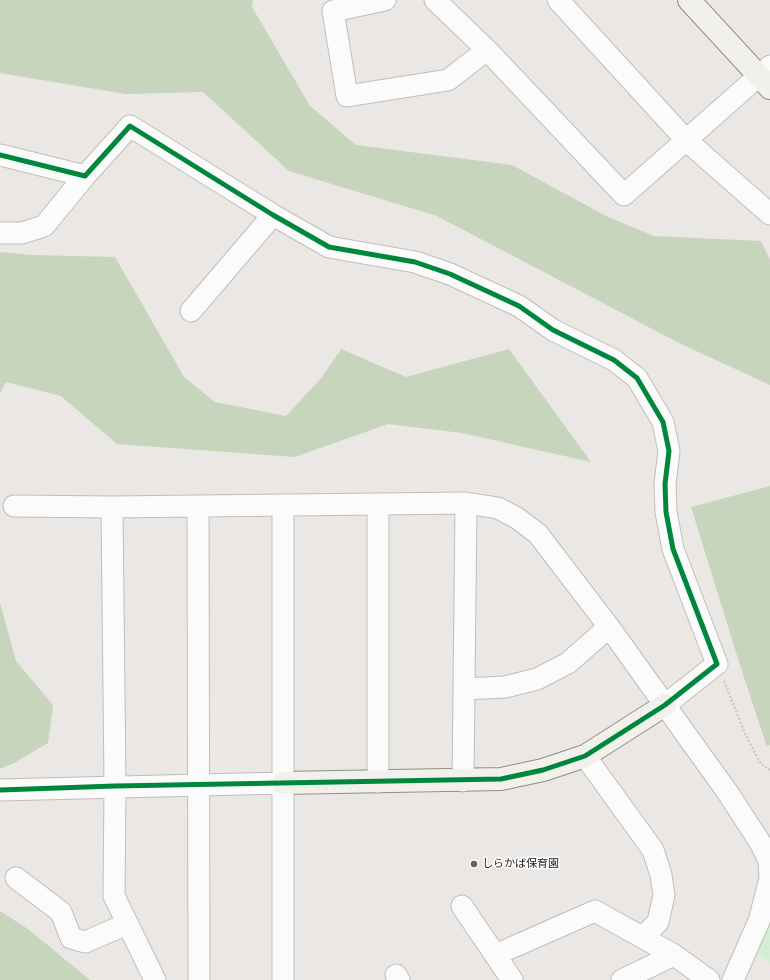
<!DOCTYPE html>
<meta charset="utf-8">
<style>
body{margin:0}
canvas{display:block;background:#eae7e4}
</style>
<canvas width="770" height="980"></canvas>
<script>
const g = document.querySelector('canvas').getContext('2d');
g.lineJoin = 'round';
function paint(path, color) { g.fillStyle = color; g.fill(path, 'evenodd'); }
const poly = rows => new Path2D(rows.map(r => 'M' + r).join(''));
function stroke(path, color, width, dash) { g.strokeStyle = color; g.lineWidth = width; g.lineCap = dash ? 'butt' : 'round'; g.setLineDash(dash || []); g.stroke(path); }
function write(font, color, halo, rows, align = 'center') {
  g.font = font + ' Karla,"Noto Sans JP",sans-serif'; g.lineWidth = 3; g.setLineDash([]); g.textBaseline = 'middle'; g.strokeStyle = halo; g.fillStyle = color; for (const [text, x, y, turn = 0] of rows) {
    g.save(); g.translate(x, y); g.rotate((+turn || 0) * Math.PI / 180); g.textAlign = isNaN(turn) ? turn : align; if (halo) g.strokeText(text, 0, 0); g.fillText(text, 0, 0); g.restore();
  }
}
paint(poly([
 [0,0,253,0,252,7,310,106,356,145,512,165,606,216,654,236,761,241,770,260,770,385,679,343,437,216,289,171,203,92,126,94,0,73],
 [0,252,33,255,115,257,184,377,215,402,286,416,322,377,341,349,406,377,509,349,591,462,462,433,388,424,295,457,117,444,61,396,6,382,0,394],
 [770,486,770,745,767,747,739,662,691,507],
 [0,603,16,661,53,705,48,743,14,763,0,769],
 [0,911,28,929,90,980,0,980]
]), '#c7d5bc');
paint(poly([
 [770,921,770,963,756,953]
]), '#d5edd2');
const street = poly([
 [385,0,333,11,347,96,448,80,487,50,624,195,770,66],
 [435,0,487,50],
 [558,0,687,141,770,214],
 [0,155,85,176,130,126,273,215,329,247,415,262,450,274,519,306,553,330,614,360,637,378,663,422,669,451,665,484,666,512,673,549,717,664,665,705],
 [0,233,22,233,44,226,85,176],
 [191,311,273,215],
 [283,505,283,980],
 [14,506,112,507,466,503,498,508,517,518,538,534,609,627,728,793,761,844,769,861,770,878],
 [198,506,199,980],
 [112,507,115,786,114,896,155,980],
 [464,689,505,687,537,679,568,663,609,627],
 [585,756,653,850,661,875,664,895,658,922,643,937],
 [463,781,466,503],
 [378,782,378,504],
 [0,790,283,783],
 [16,878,61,912,71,938,85,942,127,924],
 [462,906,512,980],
 [495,955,595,911,674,955,709,980],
 [396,975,399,980],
 [622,980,674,955],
 [733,980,759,921,770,879]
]);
const secondary = poly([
 [689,0,770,88],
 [283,783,501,779,543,770,585,756,665,705]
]);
stroke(street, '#bfbebc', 23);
stroke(secondary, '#91907f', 24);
stroke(poly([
 [724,681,746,736,761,764,770,770]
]), '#d3c7c6', 2.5, [2, 2]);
stroke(street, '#fcfbfb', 21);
stroke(secondary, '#f1f0ea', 22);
stroke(poly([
 [0,155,85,176,130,126,273,215,329,247,415,262,450,274,519,306,553,330,614,360,637,378,663,422,669,451,665,484,666,512,673,549,717,664,665,705,585,756,543,770,501,779,115,786,0,790]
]), '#00873e', 5);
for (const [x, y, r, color] of [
 [474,864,4,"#636261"]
]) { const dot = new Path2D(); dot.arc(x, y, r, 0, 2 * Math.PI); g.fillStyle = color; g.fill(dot); stroke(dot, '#fff', 1.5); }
write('11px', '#1b1b1b', '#fff', [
 ["しらかば保育園",482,864]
], 'left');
</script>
